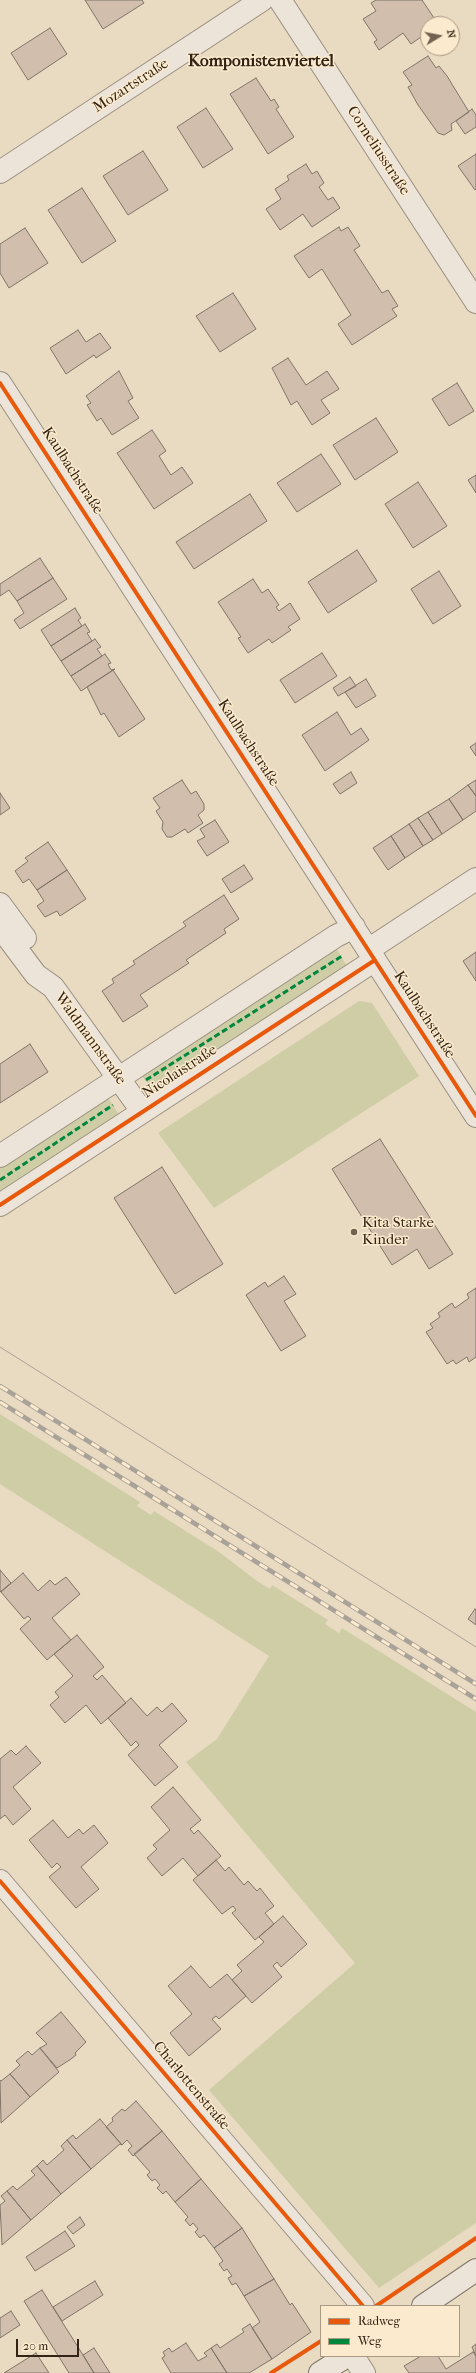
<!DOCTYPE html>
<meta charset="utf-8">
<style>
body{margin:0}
#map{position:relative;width:476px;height:2373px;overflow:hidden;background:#e9dac2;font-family:"IM FELL French Canon",serif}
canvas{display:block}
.legend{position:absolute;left:320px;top:2305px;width:140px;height:52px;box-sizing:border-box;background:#fbeacd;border:1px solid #ab9a83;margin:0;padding:5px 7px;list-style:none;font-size:12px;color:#322314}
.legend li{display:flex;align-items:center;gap:8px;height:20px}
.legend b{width:20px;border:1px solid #ab9a83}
.north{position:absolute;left:420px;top:16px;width:40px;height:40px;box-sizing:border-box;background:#fbeacd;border:1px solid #ab9a83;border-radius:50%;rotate:80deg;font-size:11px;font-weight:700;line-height:16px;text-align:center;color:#322314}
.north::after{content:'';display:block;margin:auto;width:14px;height:18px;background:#726351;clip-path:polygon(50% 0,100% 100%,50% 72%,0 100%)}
.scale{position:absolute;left:16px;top:2339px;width:63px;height:18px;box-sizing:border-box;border:2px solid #322314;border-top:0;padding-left:5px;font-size:12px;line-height:14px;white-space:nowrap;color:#322314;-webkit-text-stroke:3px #fbeacd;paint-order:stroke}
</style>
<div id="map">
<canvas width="476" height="2373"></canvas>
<ul class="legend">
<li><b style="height:5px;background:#e8590c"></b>Radweg</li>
<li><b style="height:5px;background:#00873e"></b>Weg</li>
</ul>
<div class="north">N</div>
<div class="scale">20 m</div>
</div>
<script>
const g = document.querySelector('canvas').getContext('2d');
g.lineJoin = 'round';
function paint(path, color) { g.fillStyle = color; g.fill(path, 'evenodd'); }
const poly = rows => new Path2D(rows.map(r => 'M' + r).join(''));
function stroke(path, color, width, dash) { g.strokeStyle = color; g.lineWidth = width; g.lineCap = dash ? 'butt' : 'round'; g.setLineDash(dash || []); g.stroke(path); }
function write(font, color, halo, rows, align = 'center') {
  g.font = font + ' "IM FELL French Canon",serif'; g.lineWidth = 3; g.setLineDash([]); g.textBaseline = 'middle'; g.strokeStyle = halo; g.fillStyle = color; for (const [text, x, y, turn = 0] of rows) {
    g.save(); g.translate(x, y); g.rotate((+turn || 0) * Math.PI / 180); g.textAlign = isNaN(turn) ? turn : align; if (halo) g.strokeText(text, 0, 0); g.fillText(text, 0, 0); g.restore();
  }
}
paint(poly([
 [336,948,347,966,154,1092,141,1075],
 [359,1001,372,1003,419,1076,214,1208,158,1133],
 [108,1098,120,1116,0,1195,0,1163],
 [0,1414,140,1502,137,1506,151,1515,154,1511,219,1552,257,1581,270,1589,272,1585,328,1620,325,1624,339,1633,342,1628,476,1712,476,2223,379,2288,209,2090,355,1963,186,1762,217,1739,269,1656,0,1484]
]), '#cfcda6');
const building = poly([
 [85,0,142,0,144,3,103,29,85,0],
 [376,0,422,0,438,24,428,24,428,32,411,44,403,33,379,50,374,42,377,40,363,19,376,11,371,3,376,0],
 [50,28,67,54,28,80,11,53,50,28],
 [428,56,436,68,439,66,447,76,469,112,451,124,452,130,444,135,438,133,418,105,408,87,412,85,403,72,428,56],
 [256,78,271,101,274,99,279,107,276,109,294,137,268,154,230,94,256,78],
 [206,108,233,149,203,168,177,127,206,108],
 [472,109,476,115,476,127,465,134,456,121,472,109],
 [143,151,168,190,128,215,103,176,143,151],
 [476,154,476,189,475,190,458,166,476,154],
 [306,164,312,174,317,171,324,183,319,187,328,200,333,197,340,208,312,227,303,214,280,230,266,209,281,199,275,189,289,180,287,176,306,164],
 [82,188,116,241,82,263,48,210,82,188],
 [339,227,341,231,348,227,360,246,354,250,382,293,388,290,398,306,392,309,397,316,352,345,338,324,351,315,322,269,309,278,294,256,339,227],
 [25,228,48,263,9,288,0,273,0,244,25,228],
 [233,293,256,329,220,352,196,316,233,293],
 [78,330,86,342,100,333,111,348,96,358,94,355,66,374,50,348,78,330],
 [288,358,306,385,327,371,339,389,321,400,330,413,312,425,297,401,291,405,272,368,288,358],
 [119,371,133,398,128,401,139,418,112,435,101,418,97,421,87,405,91,403,86,396,119,371],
 [457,383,474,411,449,426,432,399,457,383],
 [376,418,398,452,355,480,333,445,376,418],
 [152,430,166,451,159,456,171,475,182,467,193,483,154,509,117,453,152,430],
 [321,454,341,484,297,512,277,483,321,454],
 [476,475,476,493,468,480,476,475],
 [418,482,447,526,413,548,385,504,418,482],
 [250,494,267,521,194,569,176,542,250,494],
 [357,550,377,581,328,613,308,582,357,550],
 [40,558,53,578,17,601,9,590,0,596,0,584,40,558],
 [439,571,461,606,433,624,411,589,439,571],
 [53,578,67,599,20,629,14,620,24,613,17,601,53,578],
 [253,579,262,593,268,589,279,605,276,607,279,611,290,603,300,619,288,627,291,630,272,643,269,639,248,653,238,638,241,637,218,602,253,579],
 [75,608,81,618,78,620,82,626,51,646,41,630,75,608],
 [85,624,90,632,87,633,92,641,61,661,51,646,85,624],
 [95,639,101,647,97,649,102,656,71,676,61,661,95,639],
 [322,653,337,676,295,703,280,680,322,653],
 [105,654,111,663,108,664,111,670,115,669,81,691,71,676,105,654],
 [113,670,145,719,119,737,104,713,101,715,87,687,113,670],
 [350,677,356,686,338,696,333,688,350,677],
 [366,679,376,696,356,708,345,692,366,679],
 [337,712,351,735,361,728,369,740,325,771,302,735,337,712],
 [476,743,476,756,470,747,476,743],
 [351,772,357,783,340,794,333,784,351,772],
 [182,780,191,794,196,791,204,804,204,810,198,815,203,823,188,833,185,829,172,837,167,837,162,829,163,822,156,811,160,808,153,798,182,780],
 [476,780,476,796,468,785,476,780],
 [468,785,476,796,476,811,463,820,449,799,468,785],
 [0,793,10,808,0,815,0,793],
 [449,799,463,820,442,834,428,812,449,799],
 [428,812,442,834,433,840,418,818,428,812],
 [418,818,433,840,423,846,409,824,418,818],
 [215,820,229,842,207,856,197,841,205,837,200,829,215,820],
 [409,824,423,846,405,858,391,836,409,824],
 [391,836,405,858,388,870,373,848,391,836],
 [48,842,67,870,37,890,29,879,23,883,15,871,28,861,25,858,48,842],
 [244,865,253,879,231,893,222,879,244,865],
 [67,870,86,899,60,916,57,911,45,917,37,906,44,901,37,890,67,870],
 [224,895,239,919,224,929,226,933,186,960,189,963,140,995,148,1006,123,1022,102,991,114,983,112,979,135,964,133,961,186,926,183,922,224,895],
 [476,952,476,981,463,961,476,952],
 [30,1044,48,1072,0,1103,0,1064,30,1044],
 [380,1139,453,1254,429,1269,417,1249,392,1265,332,1169,380,1139],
 [162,1167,223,1264,175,1294,114,1198,162,1167],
 [284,1276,296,1294,284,1301,306,1336,281,1351,246,1295,265,1282,268,1287,284,1276],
 [476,1288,476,1357,469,1362,467,1357,456,1364,453,1360,447,1364,426,1332,433,1328,430,1324,440,1317,438,1313,452,1303,455,1308,469,1298,467,1294,476,1288],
 [0,1570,11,1583,0,1592,0,1570],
 [23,1573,38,1591,50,1580,55,1585,66,1577,80,1594,52,1618,71,1640,47,1660,20,1629,31,1619,28,1616,24,1619,1,1592,23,1573],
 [475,1609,476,1610,476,1625,468,1619,475,1609],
 [77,1635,104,1667,93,1676,97,1680,102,1675,126,1703,101,1724,86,1705,65,1723,50,1705,59,1697,55,1692,73,1676,54,1654,77,1635],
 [131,1698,147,1716,157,1707,162,1712,172,1703,187,1721,159,1745,178,1767,155,1786,128,1755,139,1745,136,1741,131,1746,108,1718,131,1698],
 [26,1746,41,1763,13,1787,31,1809,13,1825,5,1815,0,1819,0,1759,11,1750,16,1755,26,1746],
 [173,1787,201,1820,190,1829,194,1834,198,1830,221,1856,198,1876,183,1858,162,1876,147,1858,157,1849,153,1845,170,1830,151,1807,173,1787],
 [53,1820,68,1838,79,1829,83,1834,94,1825,108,1843,81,1867,99,1889,76,1908,49,1877,61,1867,57,1863,52,1868,29,1840,53,1820],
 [216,1860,225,1871,229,1867,244,1885,248,1881,257,1891,260,1888,274,1906,265,1913,274,1924,255,1940,232,1913,236,1910,233,1906,222,1914,193,1880,216,1860],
 [283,1916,307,1944,281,1967,277,1962,273,1966,282,1977,252,2003,232,1980,242,1971,237,1965,264,1942,259,1937,283,1916],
 [191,1966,210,1988,227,1974,246,1996,219,2019,216,2016,212,2019,221,2029,189,2056,170,2033,192,2014,168,1986,191,1966],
 [61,2012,86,2042,75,2053,76,2055,71,2059,57,2068,40,2048,47,2044,36,2033,61,2012],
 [40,2048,59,2072,30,2097,10,2074,20,2065,16,2061,28,2051,32,2055,40,2048],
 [10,2074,30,2097,1,2123,0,2080,1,2081,10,2074],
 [136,2101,162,2131,133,2156,128,2150,132,2146,127,2140,122,2145,106,2127,113,2121,112,2118,122,2109,125,2111,136,2101],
 [100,2119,122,2145,120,2144,91,2169,67,2140,73,2135,76,2139,100,2119],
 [162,2131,201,2179,175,2202,166,2191,163,2194,157,2188,160,2185,155,2179,152,2181,147,2175,150,2172,134,2154,162,2131],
 [67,2140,91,2169,61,2194,37,2166,43,2160,47,2165,64,2150,61,2146,67,2140],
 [37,2166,61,2194,31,2220,7,2191,13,2186,17,2190,35,2175,31,2171,37,2166],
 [201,2179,242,2228,214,2248,204,2235,200,2238,195,2232,198,2229,193,2223,190,2226,185,2220,188,2217,175,2202,201,2179],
 [7,2191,31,2220,2,2245,0,2205,5,2201,1,2196,7,2191],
 [80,2217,85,2225,73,2234,67,2227,80,2217],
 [242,2228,274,2279,244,2296,236,2283,232,2285,228,2278,232,2276,227,2269,224,2271,219,2264,223,2261,214,2248,242,2228],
 [65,2231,75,2246,35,2271,26,2257,65,2231],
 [274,2279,290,2305,292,2303,311,2332,272,2359,252,2328,260,2322,244,2296,274,2279],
 [95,2281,103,2295,62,2321,53,2307,95,2281],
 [42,2290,83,2355,94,2373,69,2373,24,2301,42,2290],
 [11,2311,20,2325,0,2338,0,2318,11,2311],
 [250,2324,272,2359,249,2373,227,2373,211,2348,217,2344,220,2348,244,2332,242,2329,250,2324],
 [186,2343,198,2361,207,2356,204,2353,211,2348,227,2373,171,2373,162,2358,165,2356,163,2352,169,2348,172,2352,186,2343],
 [476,2344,476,2356,472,2347,476,2344],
 [94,2348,110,2373,94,2373,83,2355,94,2348],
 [473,2352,476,2356,476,2373,409,2373,404,2366,421,2356,438,2356,446,2369,473,2352],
 [36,2353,49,2373,4,2373,36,2353]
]);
paint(building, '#d1bead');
stroke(building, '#7f7568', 1);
const street = poly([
 [280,0,476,302],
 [0,172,262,0],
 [0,383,476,1116],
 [0,904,25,938],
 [0,927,36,975,53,987,142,1111],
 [368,950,476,879],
 [0,1156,336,936,354,927],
 [0,1205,375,960],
 [0,1881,363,2306],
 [353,2356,364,2373]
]);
const secondary = poly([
 [423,2306,476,2270],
 [320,2373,347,2356]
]);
stroke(street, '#998f7f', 24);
stroke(secondary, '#7f7568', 24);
stroke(street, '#ece4d8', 22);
stroke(secondary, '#ece4d8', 22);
stroke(poly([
 [0,1347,476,1647]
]), '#a9a298', 1);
const rail = poly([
 [0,1386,476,1684],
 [0,1402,476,1699]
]);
stroke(rail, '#a9a298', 4.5);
stroke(rail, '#fbeacd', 3, [9]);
stroke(poly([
 [146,1080,342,956],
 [0,1180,113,1105]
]), '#00873e', 3, [6, 3]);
stroke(poly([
 [0,383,476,1116],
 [0,1205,375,960],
 [0,1881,363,2306],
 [376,2306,476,2238],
 [271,2373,321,2341]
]), '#e8590c', 4);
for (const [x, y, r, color] of [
 [354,1232,4,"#726351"]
]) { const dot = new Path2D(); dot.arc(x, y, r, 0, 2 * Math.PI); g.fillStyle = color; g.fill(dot); stroke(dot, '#fbeacd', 1.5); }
write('15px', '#322314', '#fbeacd', [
 ["Mozartstraße",131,86,-33],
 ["Corneliusstraße",378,151,57],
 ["Kaulbachstraße",72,471,57],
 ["Kaulbachstraße",248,743,57],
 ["Kaulbachstraße",424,1015,57],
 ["Waldmannstraße",90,1039,54],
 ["Nicolaistraße",180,1072,-33],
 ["Charlottenstraße",191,2086,50]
]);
write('15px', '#322314', '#fbeacd', [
 ["Kita Starke",362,1223],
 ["Kinder",362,1240]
], 'left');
write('bold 17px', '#322314', '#fbeacd', [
 ["Komponistenviertel",261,62]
]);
</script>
